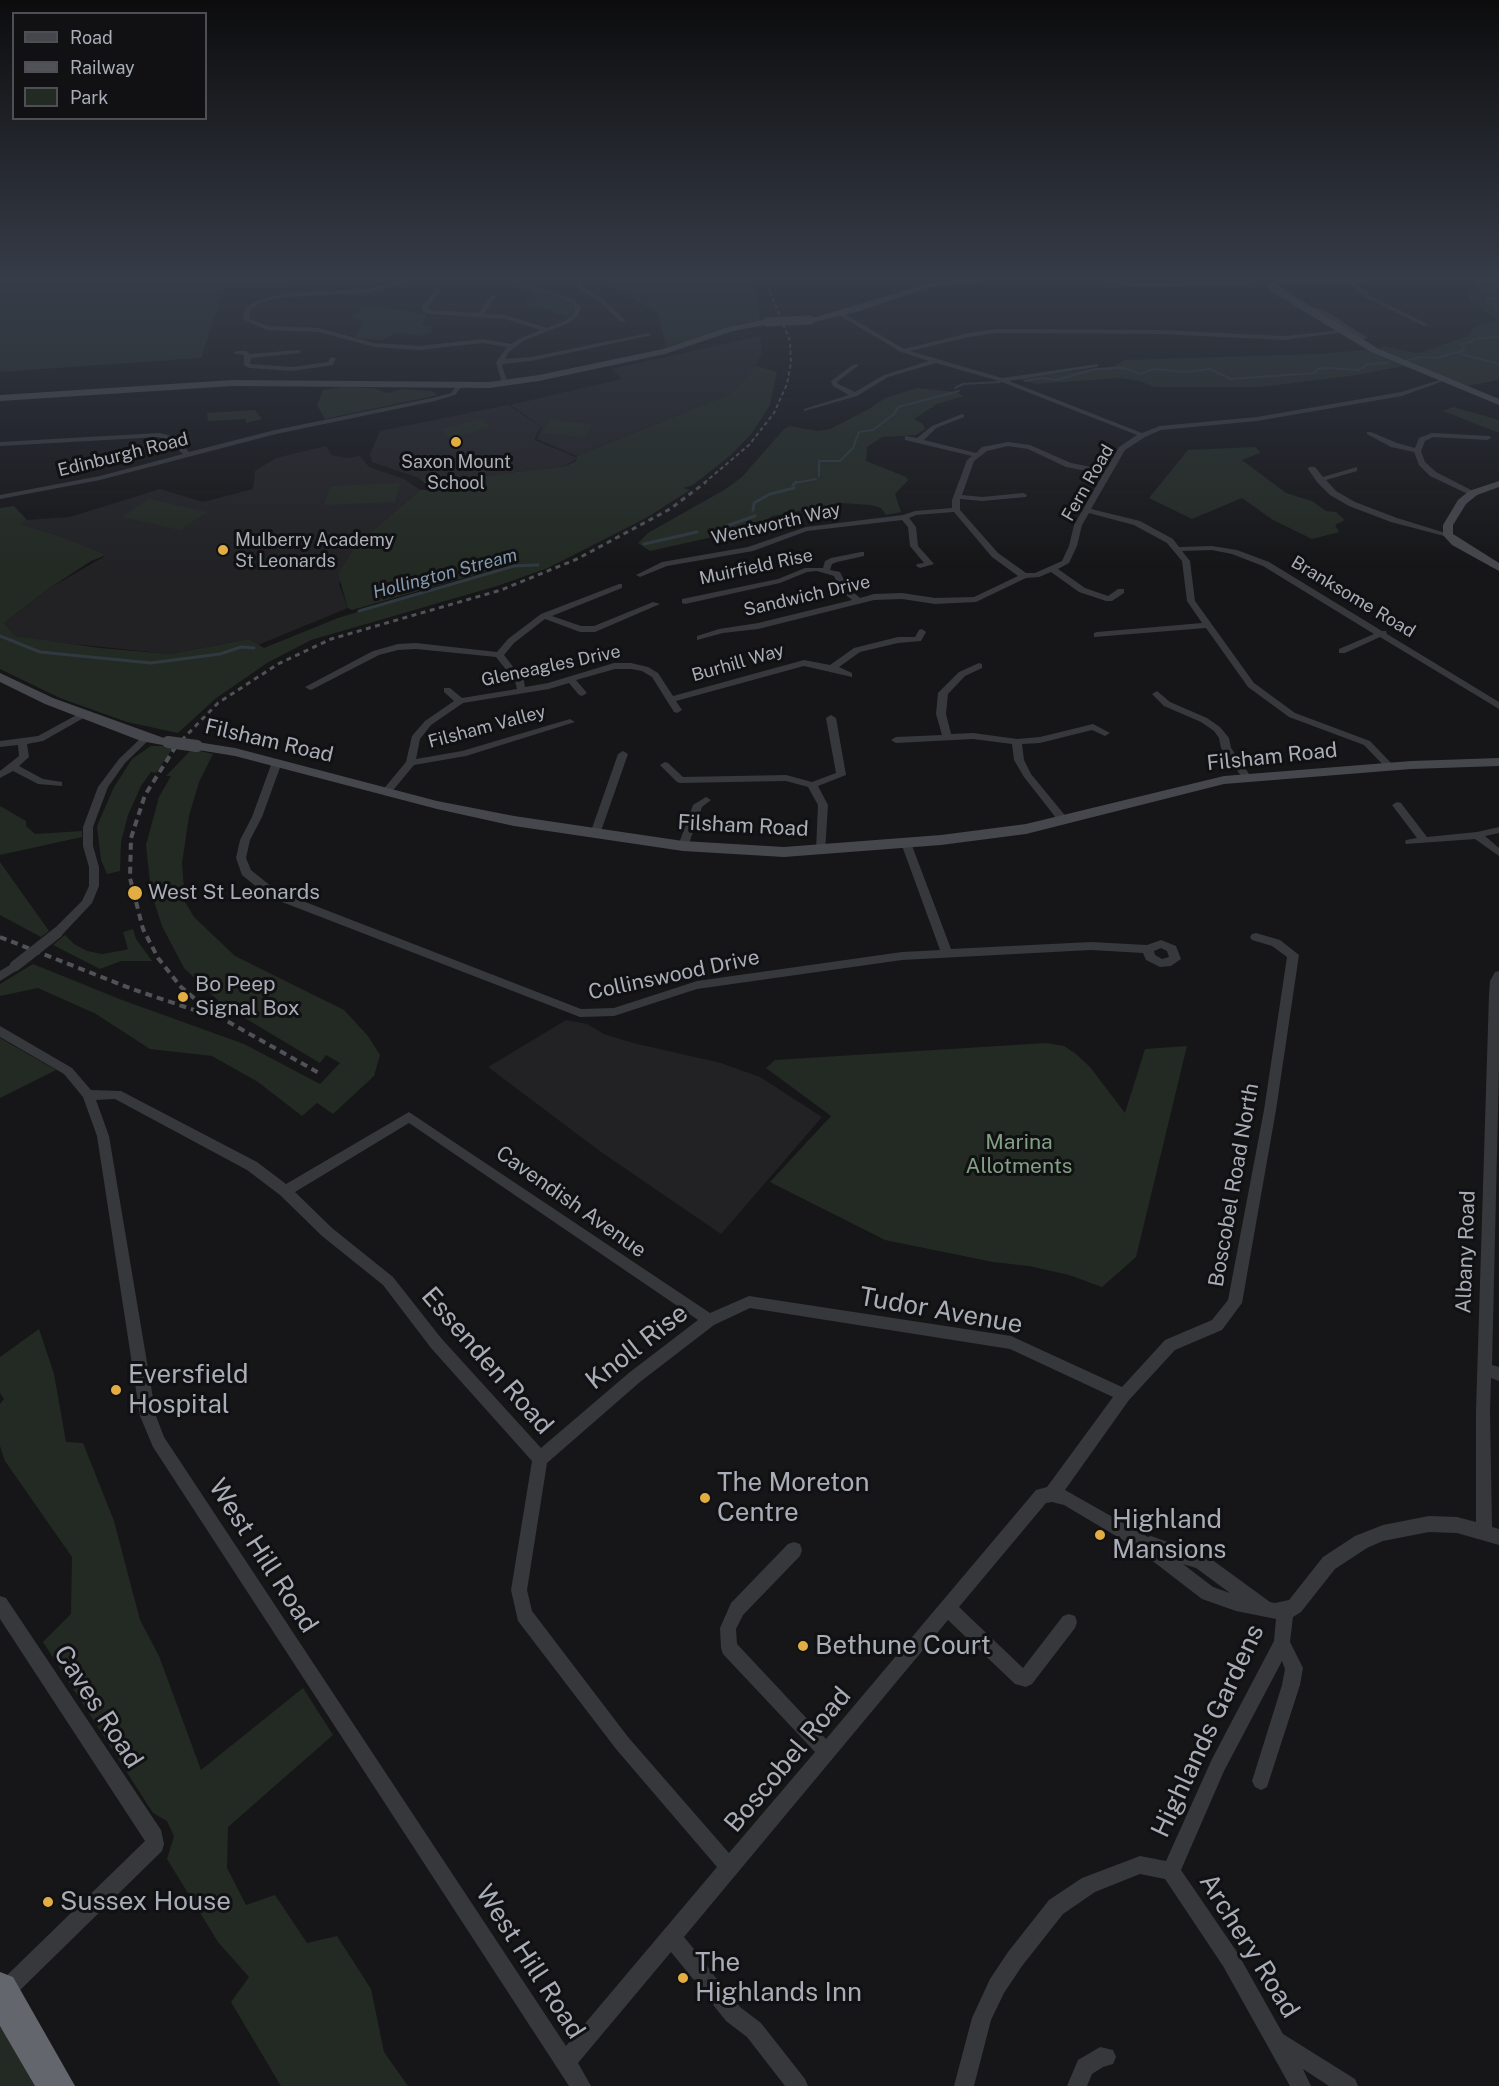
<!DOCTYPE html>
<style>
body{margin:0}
#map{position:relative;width:1499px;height:2086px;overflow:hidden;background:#161618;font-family:"Public Sans",sans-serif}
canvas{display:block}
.legend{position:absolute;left:12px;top:12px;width:195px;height:108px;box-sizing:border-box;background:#111113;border:2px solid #4e4f55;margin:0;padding:8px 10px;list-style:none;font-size:18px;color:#a9adb7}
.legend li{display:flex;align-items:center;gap:12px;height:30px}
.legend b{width:30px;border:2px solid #4e4f55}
</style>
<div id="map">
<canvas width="1499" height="2086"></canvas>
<ul class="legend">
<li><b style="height:8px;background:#46474c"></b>Road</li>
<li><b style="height:8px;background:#515257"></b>Railway</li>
<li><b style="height:16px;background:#232a23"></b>Park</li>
</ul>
</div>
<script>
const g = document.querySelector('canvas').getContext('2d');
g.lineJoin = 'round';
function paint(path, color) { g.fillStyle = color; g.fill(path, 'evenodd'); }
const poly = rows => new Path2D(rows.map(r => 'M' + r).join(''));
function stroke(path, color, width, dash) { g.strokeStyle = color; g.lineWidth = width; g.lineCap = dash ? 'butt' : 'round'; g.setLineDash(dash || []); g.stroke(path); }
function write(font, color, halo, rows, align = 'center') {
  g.font = font + ' "Public Sans",sans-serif'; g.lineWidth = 6; g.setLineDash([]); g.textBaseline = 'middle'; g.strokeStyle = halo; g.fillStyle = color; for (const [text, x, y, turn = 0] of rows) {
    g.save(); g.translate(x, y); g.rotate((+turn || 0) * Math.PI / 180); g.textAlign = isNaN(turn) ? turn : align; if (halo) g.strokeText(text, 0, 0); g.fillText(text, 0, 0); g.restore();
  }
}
paint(poly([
 [760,336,762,352,756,366,730,394,577,456,537,439,542,427,510,405,622,379,612,369],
 [508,405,541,427,534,440,578,458,565,466,458,479,419,478,372,462,370,454,380,431],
 [326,446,331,455,347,458,360,456,369,467,404,479,420,490,357,544,339,584,348,608,258,645,249,639,170,654,44,641,15,636,4,623,48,589,105,556,63,537,19,524,27,520,70,517,160,489,203,502,253,489,255,471,276,458],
 [566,1020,587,1024,604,1034,633,1043,721,1063,760,1077,822,1117,721,1234,601,1152,488,1067]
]), '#222225');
paint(poly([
 [0,277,373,277,375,280,224,288,201,358,0,372],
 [594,277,751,277,757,292,760,321,742,323,666,347,658,313],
 [1485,277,1499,277,1499,380,1467,386,1380,349,1383,346,1416,353,1425,351,1470,335,1474,327,1498,321,1470,300,1467,291,1477,289,1474,283],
 [512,282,558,295,575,306,568,317,542,308,522,306,534,293,507,284],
 [379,307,427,314,422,325,431,326,432,332,421,336,397,333,382,340,355,338,363,321,351,318,362,308],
 [1366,350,1404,366,1351,376,1260,387,1154,387,1140,381,1120,378,1035,384,1018,379,1114,366,1124,360,1317,354],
 [756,366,777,372,770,405,752,433,731,455,693,485,683,488,690,490,646,518,548,568,497,586,311,640,267,663,215,699,178,733,127,722,60,698,0,669,0,508,14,506,27,520,20,524,63,537,106,555,91,561,48,589,4,623,15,636,100,648,170,654,249,639,264,648,338,618,527,560,352,610,348,608,338,574,357,544,420,490,433,490,419,478,458,479,566,466,576,461,577,456,730,394],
 [343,387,374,388,387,393,402,389,432,391,438,395,325,419,317,405,323,390],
 [917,388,956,392,964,396,937,404,914,419,923,424,925,429,916,435,882,437,867,447,866,461,906,477,908,480,895,494,901,512,886,515,881,508,871,505,842,503,772,516,757,527,650,551,638,543,648,533,724,490,742,477,784,429,790,426,817,431,830,429,869,409,885,398],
 [1453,407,1499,420,1499,433,1443,411],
 [255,410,262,419,246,423,246,419,208,421,207,413],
 [482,419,491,427,450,438,441,429],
 [550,420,592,424,584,437,542,433],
 [1256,447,1260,453,1242,460,1286,493,1312,501,1326,511,1336,512,1345,520,1335,525,1339,532,1312,539,1273,520,1242,498,1192,519,1149,498,1188,450],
 [400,483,395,502,324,505,330,486],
 [149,499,207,512,180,530,122,517],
 [151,746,174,746,156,773,151,772,141,786,128,815,121,842,120,871,107,874,101,860,97,826,114,787,132,759],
 [192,749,213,754,199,782,189,816,182,863,185,902,194,917,235,956,344,1010,368,1036,380,1055,374,1076,333,1114,317,1103,302,1116,258,1082,212,1056,150,1049,96,1014,38,988,0,996,0,984,33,964,122,1000,244,1044,320,1084,340,1063,326,1055,320,1063,223,1005,184,968,162,926,151,892,146,845,159,797,171,776,166,776],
 [0,806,26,821,26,826,35,834,82,831,82,837,0,855],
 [0,862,49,931,41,937,0,915],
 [133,929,136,939,152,961,121,961,100,969,53,945,65,935,74,944,87,951,102,954,125,950,128,949,123,932],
 [0,1038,56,1070,0,1098],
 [1046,1043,1064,1046,1076,1054,1090,1067,1125,1113,1145,1049,1187,1046,1136,1257,1102,1287,1069,1275,1029,1266,993,1262,885,1240,770,1182,831,1116,766,1068,775,1060],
 [39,1329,54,1374,66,1442,83,1443,114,1521,140,1620,159,1656,201,1770,303,1688,333,1735,228,1827,227,1868,246,1905,275,1895,307,1943,337,1936,371,1989,384,2052,408,2086,281,2086,231,2002,249,1977,218,1942,167,1859,174,1836,167,1821,153,1813,43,1642,71,1614,72,1557,5,1461,0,1446,0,1404,4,1399,0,1393,0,1357],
 [3,2025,36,2086,0,2086,0,2028]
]), '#232a23');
stroke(poly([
 [1499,299,1487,298,1488,302,1497,306,1495,310,1499,313],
 [1454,352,1499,364],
 [1406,361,1419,357,1436,358,1465,350,1461,344,1472,342,1473,339,1499,337],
 [1025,381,1041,378,1056,380,1095,369,1123,368,1141,374,1153,369,1187,372,1210,369,1231,379,1315,373,1317,369,1331,368,1359,370,1367,364,1387,363],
 [955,388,963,384,1000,382],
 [819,476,819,461,840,461,853,448,859,432,873,430,894,414,898,407,959,391],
 [795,483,816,479]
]), '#303940', 2);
stroke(poly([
 [793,485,796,482],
 [753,510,754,503,770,494,794,488],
 [726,526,755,516],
 [644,544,697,532],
 [359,611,514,566,538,565],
 [0,636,40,652,151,663,220,654,241,647,254,648]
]), '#303940', 3);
stroke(poly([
 [700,1972,721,1999]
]), '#333438', 18, [18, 9]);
paint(poly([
 [422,277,435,277,368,293,283,297,261,303,251,309,249,314,250,319,268,326,319,328,374,343,419,346,483,339,511,344,519,339,541,330,505,319,429,314,422,310,422,306,438,288,441,290,427,308,430,310,478,313,493,294,496,296,484,314,505,315,547,328,565,321,572,315,575,308,571,302,555,295,493,277,504,277,527,284,538,277,546,277,532,285,575,300,581,308,578,316,569,323,523,341,509,352,505,359,531,357,649,333,652,335,531,361,503,364,502,366,508,383,505,385,502,383,496,362,507,347,483,343,419,350,374,347,319,332,267,330,244,320,243,314,247,307,257,301,283,293,368,289,422,277],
 [1348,281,1352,281,1371,296,1429,325,1424,326,1367,298,1348,283,1348,281],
 [577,285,581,285,605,301,625,320,625,322,621,322,601,303,577,287,577,285],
 [1307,306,1324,310,1368,338,1356,342,1356,340,1360,338,1320,312,1305,309,1307,306],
 [839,313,843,313,904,349,969,333,996,329,1161,330,1284,336,1342,330,1345,332,1284,340,1161,334,996,333,969,337,910,351,1002,378,1098,364,1098,366,1096,367,1009,381,1142,433,1160,426,1257,417,1401,392,1443,379,1443,381,1402,396,1257,421,1161,430,1145,437,1125,450,1091,509,1140,521,1173,539,1179,547,1212,546,1237,550,1269,562,1382,631,1386,631,1387,634,1499,702,1499,709,1380,637,1345,653,1339,653,1339,649,1374,634,1263,566,1232,554,1212,550,1182,551,1190,561,1195,601,1254,683,1295,713,1370,741,1392,764,1392,768,1386,768,1364,745,1289,717,1248,687,1206,628,1094,637,1094,633,1097,632,1202,623,1187,601,1182,561,1167,543,1134,525,1089,513,1082,525,1077,546,1069,563,1058,569,1085,588,1108,596,1118,589,1124,589,1124,593,1112,601,1106,601,1079,592,1051,572,1039,577,1026,578,976,602,935,604,902,599,874,600,758,629,723,633,697,640,697,636,719,629,758,623,852,600,841,591,834,576,817,571,807,572,780,583,685,604,682,603,682,599,778,579,805,568,823,568,825,561,831,558,861,552,864,552,864,556,837,562,832,564,830,570,840,572,848,588,860,598,874,594,902,593,935,598,974,597,1018,576,992,557,954,512,916,515,909,518,916,527,918,546,934,564,920,568,916,566,917,564,924,563,910,546,908,527,902,520,807,531,753,551,667,566,640,577,636,575,662,562,748,547,806,527,903,515,915,511,952,508,952,500,967,460,972,456,905,440,905,436,917,438,932,426,962,414,964,415,964,417,936,428,924,440,976,453,982,447,1008,442,1030,445,1071,463,1106,470,1119,447,1137,435,999,381,936,363,888,377,857,396,804,411,804,409,849,395,833,386,831,381,854,364,859,365,837,382,838,384,855,392,884,375,929,361,901,352,839,315,839,313],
 [1008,446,1028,449,1066,467,1103,474,1074,525,1069,546,1062,561,1035,573,1026,573,998,553,960,510,960,499,982,501,1026,497,1027,495,1023,493,982,497,962,495,974,461,987,451,1008,446],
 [298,350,301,352,300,353,251,358,250,364,292,367,328,362,331,357,336,358,333,365,292,371,249,368,244,365,244,355,233,353,236,351,246,351,250,354,298,350],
 [457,385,462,386,455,395,435,401,276,434,100,480,0,499,0,495,100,476,183,454,169,441,159,437,0,446,0,442,160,433,175,437,189,452,275,430,432,398,451,393,457,385],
 [1367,432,1371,432,1397,443,1415,448,1419,438,1432,433,1490,436,1491,438,1487,440,1433,437,1425,441,1421,451,1425,462,1436,472,1477,493,1470,495,1430,476,1419,465,1414,452,1391,447,1367,434,1367,432],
 [1309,467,1315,467,1323,477,1357,467,1357,471,1326,480,1336,491,1355,502,1397,518,1452,535,1448,537,1391,522,1349,506,1330,495,1317,482,1308,469,1309,467],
 [619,584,622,584,622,588,552,616,581,626,594,626,653,602,660,604,595,632,580,632,545,619,514,643,504,655,524,681,525,687,548,683,614,663,631,663,648,667,658,673,673,696,804,660,830,665,854,648,898,637,915,637,919,630,922,629,926,632,921,641,898,643,860,652,839,667,852,673,852,677,804,666,676,701,682,710,677,713,674,712,652,677,642,671,631,669,615,669,576,680,587,693,582,696,579,695,569,683,549,689,463,703,431,725,420,739,416,759,462,751,570,719,575,722,466,756,414,765,390,794,386,795,381,792,406,762,412,736,425,721,454,701,444,692,444,688,450,688,462,698,517,689,515,681,496,657,416,649,398,650,379,655,313,689,310,690,305,687,373,651,398,644,416,643,497,652,508,639,541,614,619,584],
 [979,663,982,664,982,668,965,676,948,694,946,714,951,734,973,733,1017,739,1040,737,1093,724,1110,733,1105,736,1092,730,1040,743,1022,744,1024,760,1031,774,1068,819,1068,823,1060,823,1024,777,1014,760,1012,744,973,739,896,743,891,740,896,737,942,735,936,714,938,693,959,672,979,663],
 [1157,691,1170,702,1207,718,1220,727,1229,738,1231,748,1252,778,1250,780,1244,780,1221,748,1219,738,1214,731,1201,722,1164,706,1152,694,1157,691],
 [84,711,89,714,87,716,43,741,27,744,29,757,19,766,43,779,62,782,62,786,38,784,13,771,0,778,0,771,19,756,18,745,0,747,0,741,38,736,84,711],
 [831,715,836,718,846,775,818,786,828,805,825,852,821,853,816,850,818,805,808,787,786,781,680,783,677,782,660,765,665,762,668,763,683,777,786,775,812,782,836,773,826,718,831,715],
 [146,735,151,738,149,740,125,763,108,787,93,827,93,846,99,867,99,886,92,903,61,936,53,936,51,933,53,930,82,901,89,886,89,867,83,846,83,827,98,787,119,759,143,736,146,735],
 [623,751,628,754,600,834,599,836,591,836,590,834,618,754,623,751],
 [277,759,282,762,262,817,250,840,246,858,251,870,277,891,581,1009,614,1008,697,981,902,952,940,950,901,843,906,840,911,843,951,949,1091,942,1147,945,1161,940,1176,946,1181,959,1171,966,1160,967,1146,960,1143,953,1091,950,902,960,697,989,614,1016,580,1017,269,897,242,875,236,858,240,840,252,817,272,762,277,759],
 [1161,948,1167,951,1169,957,1162,959,1155,955,1154,951,1161,948],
 [706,797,711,800,702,807,688,846,687,848,679,848,678,846,693,805,706,797],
 [1397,802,1401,803,1427,837,1477,832,1499,827,1499,833,1485,836,1499,848,1499,856,1475,839,1406,844,1405,842,1406,840,1417,838,1392,805,1397,802],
 [1256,933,1280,940,1299,955,1276,1110,1242,1303,1222,1330,1175,1350,1129,1400,1065,1490,1148,1537,1151,1536,1207,1556,1270,1602,1275,1603,1289,1600,1323,1557,1355,1536,1383,1525,1429,1516,1457,1517,1476,1522,1476,1411,1489,994,1490,981,1495,972,1499,971,1499,1067,1492,1365,1499,1367,1499,1381,1491,1378,1490,1411,1492,1527,1499,1529,1499,1545,1457,1533,1429,1532,1383,1541,1367,1548,1335,1569,1301,1612,1293,1617,1290,1642,1303,1668,1300,1685,1267,1787,1261,1790,1255,1787,1252,1781,1282,1685,1285,1669,1282,1661,1224,1771,1181,1870,1237,1952,1283,2034,1355,2079,1358,2086,1329,2086,1303,2069,1311,2086,1290,2086,1223,1966,1165,1879,1140,1874,1095,1892,1063,1914,1022,1966,1004,1993,991,2020,974,2086,954,2086,972,2018,990,1979,1008,1952,1049,1900,1082,1878,1140,1856,1166,1861,1212,1759,1274,1641,1276,1619,1236,1611,1202,1599,1133,1546,1064,1505,1052,1502,1046,1503,959,1607,1023,1668,1063,1616,1069,1614,1075,1616,1077,1622,1075,1628,1032,1684,1026,1687,1015,1684,948,1620,684,1937,707,1965,710,1972,707,1979,700,1982,693,1979,671,1952,578,2063,591,2086,569,2086,153,1447,140,1416,97,1136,83,1097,64,1074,0,1037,0,1026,72,1068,91,1090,121,1091,257,1162,286,1184,409,1112,710,1313,749,1296,1011,1336,1122,1387,1165,1340,1212,1320,1228,1300,1264,1110,1287,957,1272,946,1252,940,1250,937,1252,934,1256,933],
 [115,1099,247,1170,280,1195,322,1236,383,1285,431,1348,532,1461,511,1590,518,1621,616,1749,717,1867,566,2046,164,1437,156,1416,109,1136,96,1100,115,1099],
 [409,1123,698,1320,630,1372,541,1448,441,1338,393,1277,332,1228,295,1192,409,1123],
 [750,1308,1010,1349,1113,1397,1047,1487,1036,1490,826,1739,737,1644,736,1629,743,1615,800,1556,802,1550,800,1544,794,1542,788,1544,731,1603,720,1628,721,1648,723,1654,815,1752,729,1853,628,1737,532,1611,527,1590,547,1463,640,1382,714,1325,750,1308],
 [1183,1564,1196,1568,1230,1593,1213,1587,1183,1564],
 [15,962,19,963,21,966,19,969,0,981,0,971,15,962],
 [0,1596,6,1598,161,1830,164,1844,162,1851,12,1998,5,2001,0,1999,0,1982,145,1841,0,1619,0,1596],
 [721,1989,728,1992,740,2007,761,2023,805,2079,808,2086,785,2086,747,2037,726,2021,714,2006,711,1999,714,1992,721,1989],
 [1100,2047,1113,2050,1116,2057,1113,2064,1103,2067,1092,2074,1087,2086,1067,2086,1078,2060,1100,2047]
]), '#37383c');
paint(poly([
 [988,277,1024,277,931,287,860,311,810,323,806,320,930,283,988,277],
 [1050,277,1138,283,1250,281,1254,283,1250,285,1138,287,1050,277],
 [1262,277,1350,280,1404,277,1350,284,1284,283,1262,277],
 [1266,282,1272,282,1377,348,1499,399,1499,405,1371,352,1272,292,1266,282],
 [767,319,770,324,733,331,665,354,539,381,489,388,233,386,0,401,0,395,233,380,489,382,539,375,663,349,728,327,767,319],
 [1499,481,1499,487,1477,495,1466,504,1453,525,1453,534,1499,563,1499,571,1452,545,1443,535,1443,525,1458,500,1469,491,1499,481],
 [0,673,53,698,175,742,168,746,141,741,45,704,0,682,0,673],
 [197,742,235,748,437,801,514,816,683,841,784,847,941,835,1026,824,1224,776,1411,761,1499,758,1499,766,1411,769,1224,784,1026,834,941,845,784,857,683,851,514,826,437,809,235,756,192,749,190,746,197,742]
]), '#46474c');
paint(poly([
 [0,1972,13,1977,75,2086,35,2086,0,2026,0,1972]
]), '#64666d');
stroke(poly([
 [704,483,749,445,774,413,787,384,791,363,790,341,764,277]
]), '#515257', 2, [4, 3]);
stroke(poly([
 [175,747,218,703,278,664,331,639,501,590,577,559,670,509,706,482]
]), '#515257', 3, [5, 4.5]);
stroke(poly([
 [176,746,145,795,131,838,130,878,143,929,158,958,181,987,209,1011,319,1073],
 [0,937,132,989,212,1016]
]), '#515257', 4, [7, 5]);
stroke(poly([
 [15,966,57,933]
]), '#37383c', 11);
stroke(poly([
 [767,322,810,320]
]), '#46474c', 9);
stroke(poly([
 [168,742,197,746]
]), '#46474c', 12);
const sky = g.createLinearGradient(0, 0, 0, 569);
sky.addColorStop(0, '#0c0c0d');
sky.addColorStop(0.49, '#363c48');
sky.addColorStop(1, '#363c4800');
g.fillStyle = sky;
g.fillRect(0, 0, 1499, 569);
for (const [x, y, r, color] of [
 [456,442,6,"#e2ae44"],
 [223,550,6,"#e2ae44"],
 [135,893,8,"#e2ae44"],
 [183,997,6,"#e2ae44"],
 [116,1390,6,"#e2ae44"],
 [705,1498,6,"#e2ae44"],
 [1100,1535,6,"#e2ae44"],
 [803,1646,6,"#e2ae44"],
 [48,1902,6,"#e2ae44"],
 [683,1978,6,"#e2ae44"]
]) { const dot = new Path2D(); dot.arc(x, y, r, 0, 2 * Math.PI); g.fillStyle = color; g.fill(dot); stroke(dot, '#111113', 2); }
write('18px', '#a9adb7', '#111113', [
 ["Edinburgh Road",123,455,-14],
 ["Fern Road",1088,483,-60],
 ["Wentworth Way",776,524,-13],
 ["Muirfield Rise",756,567,-12],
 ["Sandwich Drive",807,596,-13],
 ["Branksome Road",1353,597,31],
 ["Burhill Way",738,663,-16],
 ["Gleneagles Drive",551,666,-12],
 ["Filsham Valley",487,727,-15]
]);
write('18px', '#a9adb7', '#111113', [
 ["Saxon Mount",456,462],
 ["School",456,483],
 ["Mulberry Academy",235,540,"left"],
 ["St Leonards",235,561,"left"]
]);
write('italic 18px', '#839aaf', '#111113', [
 ["Hollington Stream",445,574,-15]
]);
write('21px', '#a9adb7', '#111113', [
 ["Filsham Road",269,741,13],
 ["Filsham Road",1272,757,-6],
 ["Filsham Road",743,826,3],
 ["Collinswood Drive",674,975,-12],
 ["Boscobel Road North",1234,1185,-80],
 ["Cavendish Avenue",571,1202,35],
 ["Albany Road",1466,1252,-88]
]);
write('21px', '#a9adb7', '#111113', [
 ["West St Leonards",148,893],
 ["Bo Peep",195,985],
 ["Signal Box",195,1009]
], 'left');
write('21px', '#82a084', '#111113', [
 ["Marina",1019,1143],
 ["Allotments",1019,1167]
]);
write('26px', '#a9adb7', '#111113', [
 ["Tudor Avenue",941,1311,10],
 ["Knoll Rise",637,1347,-38],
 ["Essenden Road",487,1361,49],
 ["West Hill Road",263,1556,57],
 ["Caves Road",98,1707,57],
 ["Highlands Gardens",1208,1731,-65],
 ["Boscobel Road",788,1760,-50],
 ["Archery Road",1249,1946,58],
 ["West Hill Road",530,1962,57]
]);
write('26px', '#a9adb7', '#111113', [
 ["Eversfield",128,1375],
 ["Hospital",128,1405],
 ["The Moreton",717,1483],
 ["Centre",717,1513],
 ["Highland",1112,1520],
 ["Mansions",1112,1550],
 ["Bethune Court",815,1646],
 ["Sussex House",60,1902],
 ["The",695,1963],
 ["Highlands Inn",695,1993]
], 'left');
</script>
